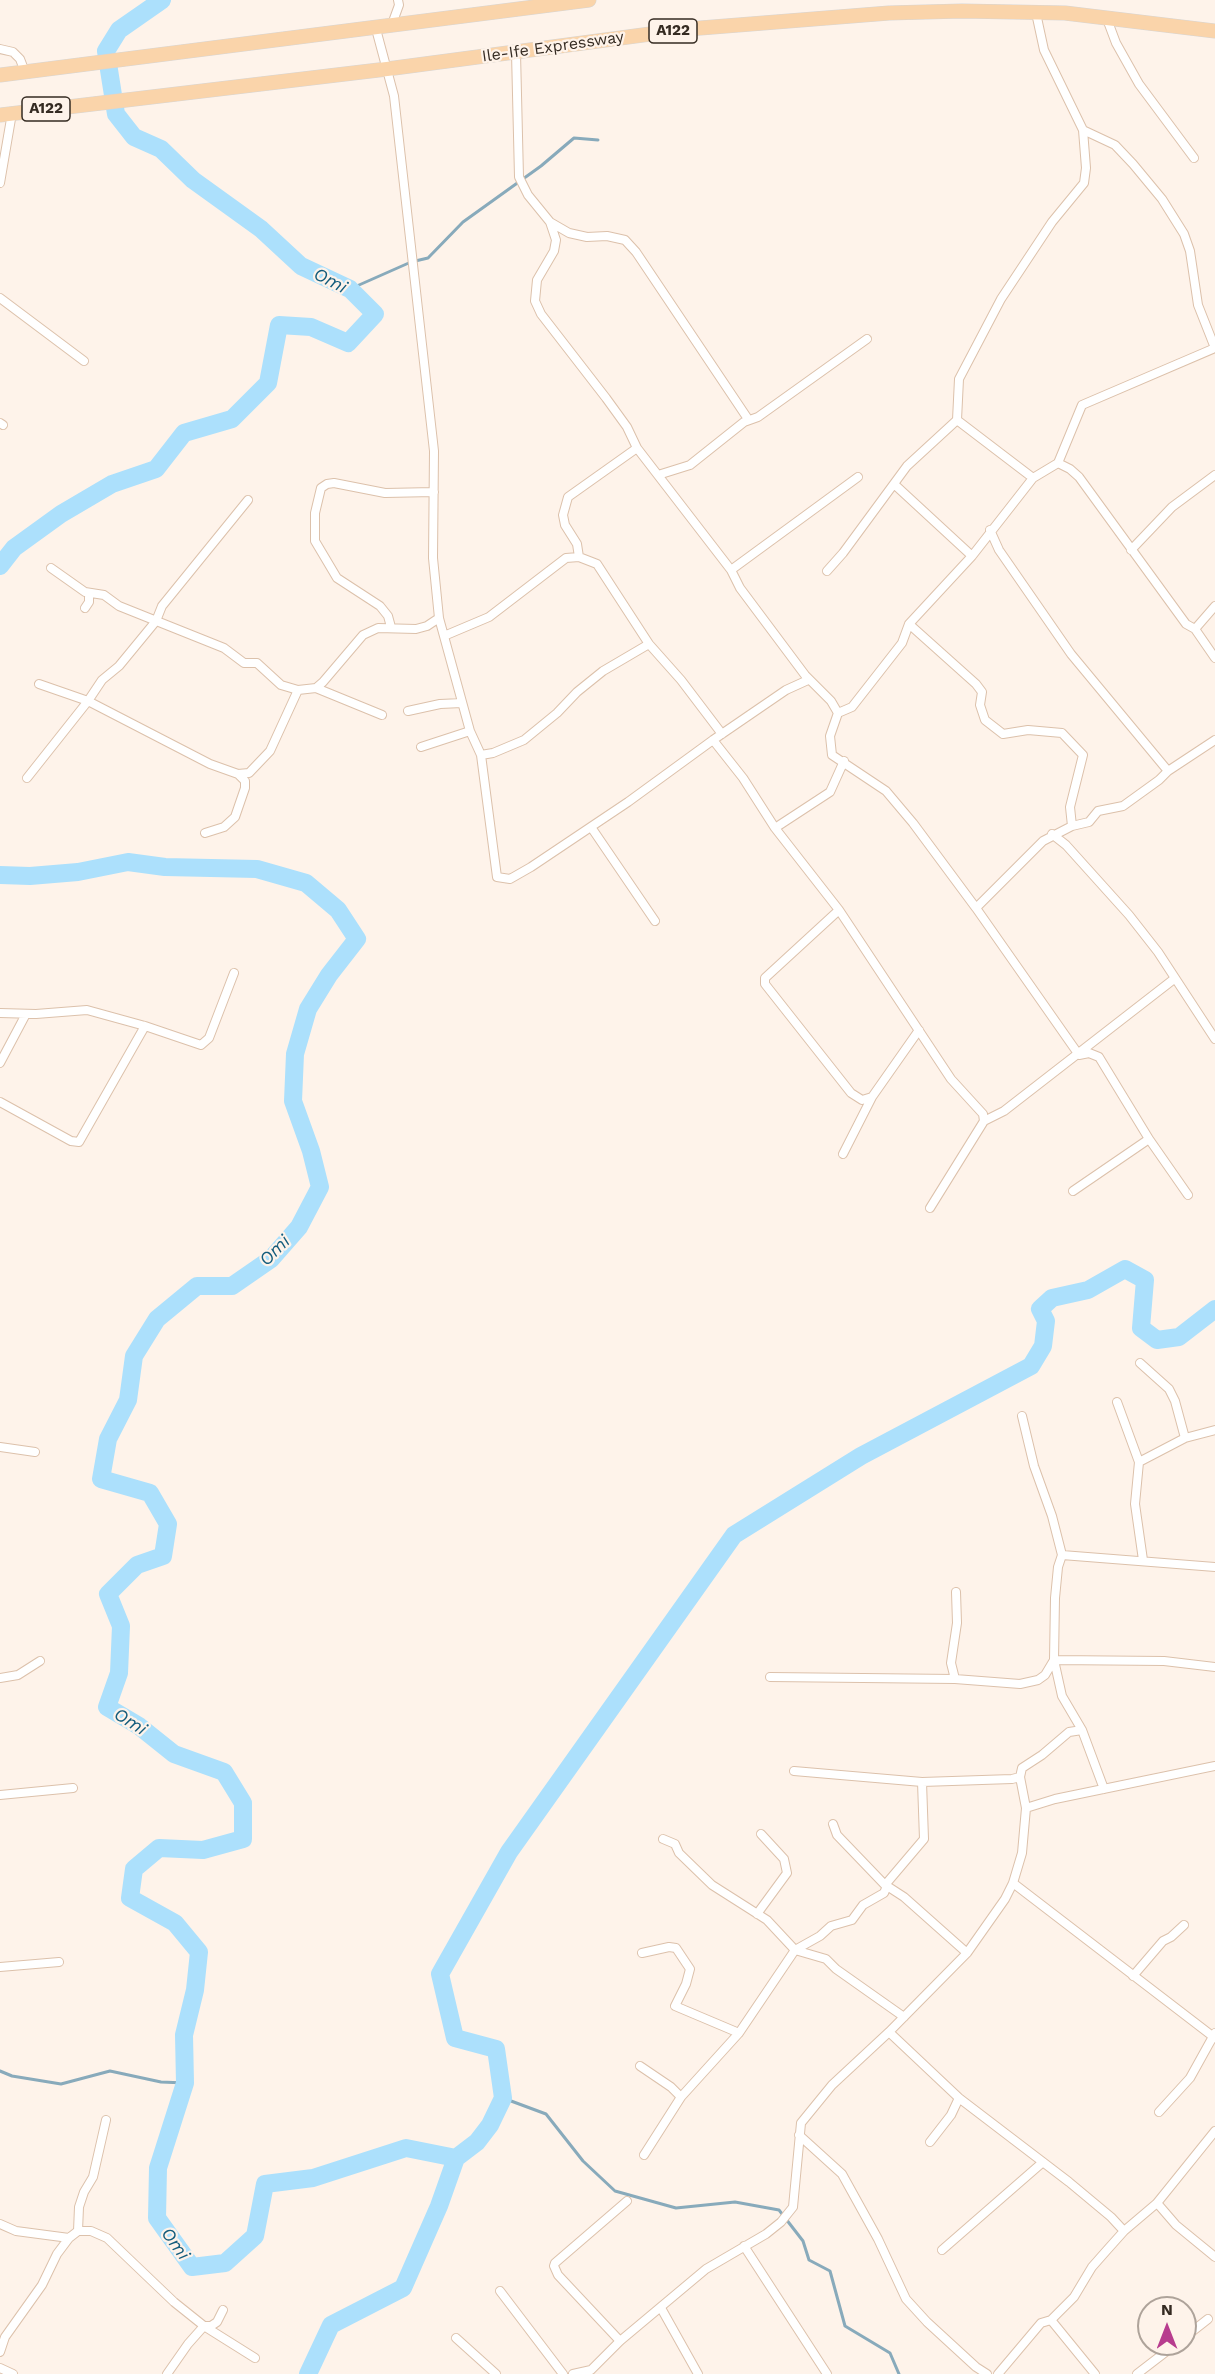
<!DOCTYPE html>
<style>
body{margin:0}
#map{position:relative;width:1215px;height:2374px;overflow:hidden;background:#fef3ea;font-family:"Work Sans",sans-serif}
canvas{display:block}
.north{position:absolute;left:1137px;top:2296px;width:60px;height:60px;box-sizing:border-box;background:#fef3ea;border:2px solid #aea39a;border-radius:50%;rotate:0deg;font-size:16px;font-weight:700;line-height:24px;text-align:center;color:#352b22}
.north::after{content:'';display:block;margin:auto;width:21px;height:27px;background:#b73c8e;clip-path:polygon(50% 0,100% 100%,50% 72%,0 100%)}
</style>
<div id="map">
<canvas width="1215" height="2374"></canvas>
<div class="north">N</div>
</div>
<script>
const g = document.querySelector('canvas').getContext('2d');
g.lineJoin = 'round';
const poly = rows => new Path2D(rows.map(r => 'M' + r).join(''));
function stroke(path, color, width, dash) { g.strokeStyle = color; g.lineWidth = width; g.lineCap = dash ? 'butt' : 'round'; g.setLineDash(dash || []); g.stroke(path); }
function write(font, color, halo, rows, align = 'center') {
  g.font = font + ' "Work Sans",sans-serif'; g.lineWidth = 4.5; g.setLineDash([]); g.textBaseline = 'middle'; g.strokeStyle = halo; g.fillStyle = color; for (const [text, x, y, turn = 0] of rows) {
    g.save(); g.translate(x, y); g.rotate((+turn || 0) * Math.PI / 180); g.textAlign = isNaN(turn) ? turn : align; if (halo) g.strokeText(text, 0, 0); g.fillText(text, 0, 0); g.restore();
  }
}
stroke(poly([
 [350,289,411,262,428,258,463,222,541,166,574,138,598,140],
 [0,2071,12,2076,61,2084,110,2071,161,2082,185,2083],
 [503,2098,546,2114,583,2161,615,2191,676,2208,735,2202,779,2210,803,2241,809,2260,830,2271,845,2326,890,2353,899,2374]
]), '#8ab', 3);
stroke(poly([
 [0,566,14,548,61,514,112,484,156,469,184,433,232,419,268,383,279,325,311,327,348,343,375,314,350,289,301,266,261,229,193,180,161,149,134,137,116,114,106,51,119,30,162,0],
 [0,875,30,876,78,872,128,862,165,867,257,869,306,883,338,910,357,939,329,975,308,1009,295,1054,293,1101,311,1151,320,1187,299,1227,271,1259,232,1286,197,1286,157,1319,134,1356,128,1400,108,1439,101,1479,150,1493,168,1524,163,1556,137,1565,108,1594,121,1626,119,1673,107,1707,139,1726,174,1754,224,1772,243,1803,243,1839,203,1850,159,1848,134,1869,130,1898,175,1923,199,1952,195,1990,184,2035,185,2083,158,2168,157,2218,192,2267,225,2263,255,2236,265,2184,313,2178,406,2148,456,2158,439,2206,403,2288,331,2325,308,2374],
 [456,2158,477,2142,490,2125,503,2098,496,2049,455,2038,440,1974,509,1852,734,1535,861,1456,1031,1366,1043,1346,1046,1321,1040,1309,1052,1298,1088,1290,1125,1269,1145,1280,1141,1328,1157,1340,1179,1337,1215,1309]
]), '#ace0fc', 18);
const minor = poly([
 [1036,13,1044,50,1083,130,1115,145,1133,164,1162,199,1184,234,1190,251,1198,305,1215,348],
 [1107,19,1116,43,1139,84,1194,158],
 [391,27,399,5,398,0],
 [376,29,394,96,434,451,433,558,439,618,470,731,481,755,497,877,510,879,531,867,628,802,713,740,786,690,808,680,805,675],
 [0,49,13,52,20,59,25,72],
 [516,53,519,177,528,195,550,222,556,240,554,251,537,280,535,301,541,314,606,398,627,427,637,448,731,570,740,588,805,675,831,701,838,713],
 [0,183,12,113],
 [550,222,569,233,587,237,607,236,625,240,636,252,748,419],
 [0,298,84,361],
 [957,420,1033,478],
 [0,423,3,425],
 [1058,463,1070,469,1079,477,1186,624,1195,629,1215,658],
 [658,475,690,465,744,422,758,417,867,339],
 [894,484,972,556],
 [990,530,999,550,1071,654,1168,771],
 [1131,550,1172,507,1215,475],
 [579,557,577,544,565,525,563,515,568,497,637,448],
 [51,568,85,592,104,595,119,606,224,648,244,663,257,663,281,685,298,690],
 [731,570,858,477],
 [827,571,843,553,907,466,957,420,959,379,1001,299,1052,222,1084,183,1086,168,1083,130],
 [85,608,89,602,89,593],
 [909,624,976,684,982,692,980,705,985,720,1003,734,1028,730,1062,733,1083,755,1070,807,1072,826],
 [391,627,388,616,380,606,337,578,315,541,315,513,321,488,327,484,334,483,385,493,434,492],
 [1195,629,1215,606],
 [444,636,489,617,566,558,579,557,597,564,649,644,681,680,722,734],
 [39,684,88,701,210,764,238,774],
 [316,688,382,715],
 [408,711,440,704,462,703],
 [713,740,743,778,775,828,839,910,951,1079,983,1114,984,1121,930,1208],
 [421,747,470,731],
 [481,755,493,753,524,740,557,713,577,692,603,671,649,644],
 [27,778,88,701,102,680,119,666,156,621,162,606,248,500],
 [591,827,655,921],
 [775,828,830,792,844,761],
 [205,833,224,827,235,817,245,788,245,781,238,774,249,773,270,751,298,690,316,688,323,682,363,635,378,628,416,629,427,626,439,618],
 [1052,834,1066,845,1129,915,1158,952,1215,1039],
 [976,908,1043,841,1072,826,1089,822,1098,811,1123,806,1159,780,1168,771,1215,740],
 [839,910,765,978,765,984,851,1093,862,1100,872,1097,919,1030],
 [0,1013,36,1014,87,1010,145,1026,201,1045,209,1038,234,973],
 [0,1063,26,1014],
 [0,1102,71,1141,79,1142,145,1026],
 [984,1121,1004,1111,1174,979],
 [843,1154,872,1097],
 [1073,1191,1149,1139],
 [1188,1195,1149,1139,1099,1057,1089,1053,1079,1055,976,908,913,823,886,791,832,755,830,736,838,713,852,707,902,643,909,624,972,556,1033,478,1058,463,1082,405,1215,348],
 [1140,1363,1169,1389,1175,1401,1185,1438],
 [1117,1402,1139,1462],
 [0,1447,35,1452],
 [1062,1555,1215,1567],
 [1143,1560,1135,1504,1139,1462,1185,1438,1215,1430],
 [770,1677,955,1679,1020,1684,1038,1680,1045,1675,1054,1660,1055,1598,1058,1567,1062,1555,1052,1516,1034,1466,1022,1416],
 [0,1678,18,1675,40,1661],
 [955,1679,951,1663,957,1623,956,1592],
 [1082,1730,1104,1789],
 [1020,1777,1022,1768,1042,1755,1069,1732,1082,1730,1062,1696,1054,1660,1164,1661,1215,1667],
 [0,1795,73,1788],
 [1026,1808,1055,1799,1215,1766],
 [833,1824,837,1835,885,1885,924,1839,922,1782],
 [663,1839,675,1844,679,1853,712,1885,767,1920,795,1950,826,1959,836,1969,904,2017],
 [1013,1883,1215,2038],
 [757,1914,787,1873,784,1859,761,1834],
 [642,1953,669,1947,676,1948,690,1969,686,1984,675,2006,739,2033],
 [0,1967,59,1962],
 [1133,1976,1163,1941,1171,1937,1184,1925],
 [889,2032,959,2098,1069,2182,1111,2217,1124,2231],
 [640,2066,671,2087,681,2097],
 [1159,2112,1190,2078,1215,2033],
 [799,2135,842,2174,878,2239,906,2299,927,2322,976,2367,987,2374],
 [930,2142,951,2115,959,2098],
 [644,2155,681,2097,739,2033,795,1950,820,1936,831,1926,852,1920,863,1905,884,1893,887,1886,904,1897,967,1953],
 [1157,2203,1215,2131],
 [0,2224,16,2231,69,2238],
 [78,2231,79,2207,84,2192,93,2177,106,2120],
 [744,2246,827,2374],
 [942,2250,1043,2162],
 [500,2291,563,2374],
 [661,2308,698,2374],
 [1051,2320,1074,2297,1092,2267,1107,2250,1124,2231,1157,2203,1176,2225,1215,2257],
 [1185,2337,1208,2319],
 [456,2338,496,2374],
 [620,2341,558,2275,554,2266,555,2263,627,2201],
 [0,2352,5,2337,42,2285,57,2254,69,2238,78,2231,91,2231,107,2238,174,2302,204,2326,255,2358],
 [0,2368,13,2374],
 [167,2374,188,2344,204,2326,211,2326,217,2322,223,2310],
 [573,2374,591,2370,620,2341,706,2269,766,2234,781,2222,793,2207,801,2123,832,2085,889,2032,967,1953,1005,1899,1013,1883,1022,1853,1026,1808,1020,1777,1012,1779,922,1782,794,1771],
 [998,2374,1041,2323,1051,2320,1095,2374],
 [1137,2374,1176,2344]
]);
const trunk = poly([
 [0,75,589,0],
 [0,115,387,69,688,29,889,13,962,11,1065,13,1215,31]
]);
stroke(minor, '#dcc1ab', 10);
stroke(trunk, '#d7d5d3', 15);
stroke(minor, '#fff', 8);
stroke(trunk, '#fad4aa', 14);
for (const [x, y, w] of [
 [673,31,48],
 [46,109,48]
]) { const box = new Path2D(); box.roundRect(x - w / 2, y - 12, w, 24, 4.5); g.fillStyle = '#fef3ea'; g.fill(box); stroke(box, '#352b22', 1.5); }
write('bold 15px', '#352b22', null, [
 ["A122",673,31],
 ["A122",46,109]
]);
write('16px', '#352b22', '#fef3ea', [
 ["Ile-Ife Expressway",553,47,-8]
]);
write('italic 18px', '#135c7c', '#fef3ea', [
 ["Omi",330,281,27],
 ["Omi",275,1251,-45],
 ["Omi",130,1722,32],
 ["Omi",175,2244,54]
]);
</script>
